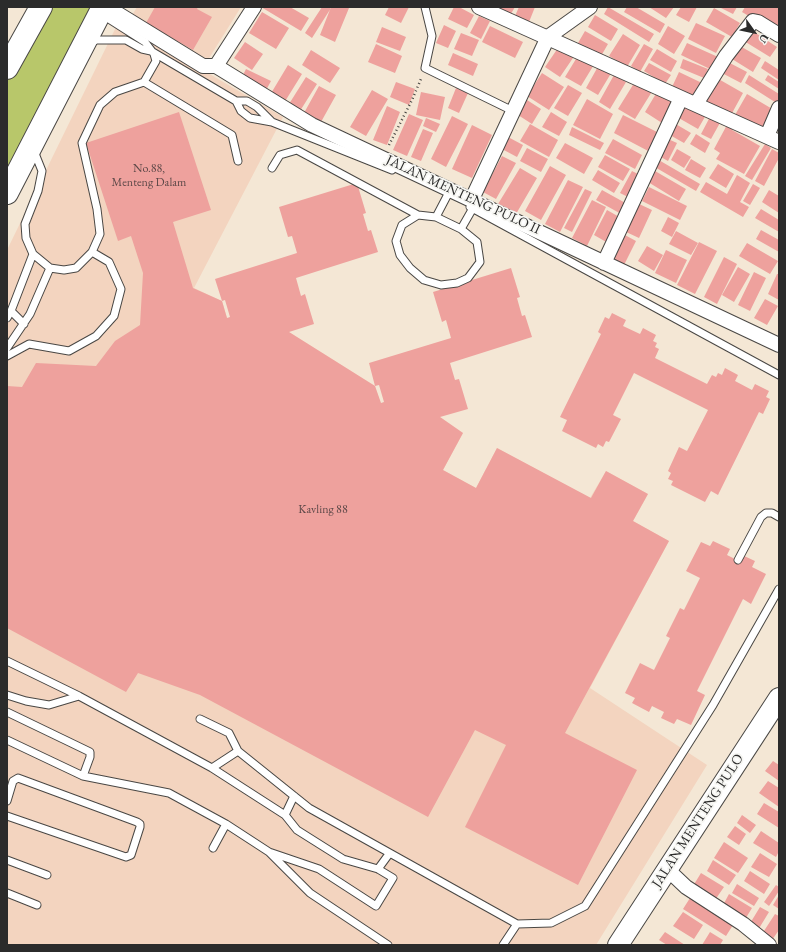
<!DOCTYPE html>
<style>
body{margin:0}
#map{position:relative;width:786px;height:952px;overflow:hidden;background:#f4e7d5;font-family:"EB Garamond",serif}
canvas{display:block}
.frame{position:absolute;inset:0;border:8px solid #2b2b2b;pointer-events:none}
.north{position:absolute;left:734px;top:12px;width:40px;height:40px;-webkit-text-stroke:3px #f6f6f2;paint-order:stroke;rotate:123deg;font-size:11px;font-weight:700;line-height:16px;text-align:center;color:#2b2b2b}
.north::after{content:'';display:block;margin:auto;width:14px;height:18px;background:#2b2b2b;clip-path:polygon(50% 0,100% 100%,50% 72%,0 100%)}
</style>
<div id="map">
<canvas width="786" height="952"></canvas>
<div class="frame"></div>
<div class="north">U</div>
</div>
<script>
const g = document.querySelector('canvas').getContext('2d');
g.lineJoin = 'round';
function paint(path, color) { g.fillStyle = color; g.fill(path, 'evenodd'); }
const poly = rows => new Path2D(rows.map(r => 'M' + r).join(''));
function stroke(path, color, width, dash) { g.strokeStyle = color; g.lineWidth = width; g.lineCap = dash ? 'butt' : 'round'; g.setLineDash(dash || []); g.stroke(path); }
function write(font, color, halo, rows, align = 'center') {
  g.font = font + ' "EB Garamond",serif'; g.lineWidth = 3.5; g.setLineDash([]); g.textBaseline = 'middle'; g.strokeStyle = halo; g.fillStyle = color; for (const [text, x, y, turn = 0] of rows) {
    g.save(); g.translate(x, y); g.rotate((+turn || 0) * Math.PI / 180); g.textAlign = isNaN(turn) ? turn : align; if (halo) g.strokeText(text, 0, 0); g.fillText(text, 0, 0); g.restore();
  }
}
paint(poly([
 [137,7,241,7,206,63,131,17],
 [119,21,283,117,194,288,222,301,236,348,289,332,375,386,390,433,440,417,463,433,443,470,476,488,497,448,590,498,606,471,648,494,633,521,669,541,590,688,707,765,596,945,7,945,7,250]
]), '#f3d4bf');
paint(poly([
 [41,7,103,7,7,193,7,68]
]), '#b8c76a');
paint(poly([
 [155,7,198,7,197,9,212,17,193,50,146,23],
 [261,7,290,7,309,18,301,31],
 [322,7,331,8,312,38,305,33],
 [331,7,349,8,335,42,320,35],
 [389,7,409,7,401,23,385,15],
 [454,7,459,7,474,15,467,28,448,19],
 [489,7,515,7,509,17],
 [519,7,535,7,529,22,515,16],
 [608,7,654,34,649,42,604,14],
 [627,7,636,7,665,24,660,33,624,12],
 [649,7,674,7,666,18],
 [681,7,697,7,689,22,676,15],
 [719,7,737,7,733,14],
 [745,7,779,7,779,34,742,12],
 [714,8,740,23,732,37,706,22],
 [262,12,289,28,276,49,249,33],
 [595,15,618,29,611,41,588,27],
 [479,16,490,21,481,39,470,33],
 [696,23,725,36,716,53,688,39],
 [444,25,456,31,448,48,436,43],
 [490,26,523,42,515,58,482,42],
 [668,26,685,36,674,54,658,44],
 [382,27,406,37,400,51,376,42],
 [751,30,777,47,770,57,744,41],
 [585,31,608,44,601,56,578,43],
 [461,33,479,40,472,56,454,49],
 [623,34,640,45,627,67,609,56],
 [245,42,263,54,252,70,234,58],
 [687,43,718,57,712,70,681,55],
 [376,44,402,56,395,73,368,62],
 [644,44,653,49,640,72,631,66],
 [560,45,575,55,560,77,545,67],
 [740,46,761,58,753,72,732,59],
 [657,49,677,61,671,72,650,60],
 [311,50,340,68,330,83,302,65],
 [453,53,478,64,473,76,448,65],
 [579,54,595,63,581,86,565,77],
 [683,59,708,69,704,78,680,68],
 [726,61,747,72,741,83,720,72],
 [765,61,779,70,779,80,761,68],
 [600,63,613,70,598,95,586,88],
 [649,63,671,75,665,84,644,71],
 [288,65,302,74,284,103,270,95],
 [246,69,271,81,264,94,240,81],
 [679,72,702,83,695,98,672,87],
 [542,73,564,87,549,110,527,96],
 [614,75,626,82,610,109,599,102],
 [749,75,779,94,778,104,745,83],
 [768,75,779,82,779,89,765,80],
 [306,77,317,84,300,111,289,104],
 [715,77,743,93,731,115,702,99],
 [636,80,653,90,635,119,618,109],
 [396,82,415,89,409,105,390,97],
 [568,85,582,93,568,116,554,108],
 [319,86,336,95,321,122,304,113],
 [456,88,468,93,459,113,448,108],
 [372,90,388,99,366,136,350,127],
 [421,92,445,97,440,120,416,115],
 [657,92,675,102,662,123,645,112],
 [747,94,774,110,762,131,735,115],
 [587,99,613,114,600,139,573,125],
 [527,100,541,109,532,124,518,115],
 [685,103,706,115,698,129,677,117],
 [387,106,400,112,387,145,373,140],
 [179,112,211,210,173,222,193,288,222,301,227,318,230,317,225,300,222,301,215,279,297,253,292,236,288,237,279,207,357,183,366,213,363,214,368,231,371,230,378,252,296,278,301,296,305,294,314,324,289,332,375,386,369,363,451,338,446,320,442,322,433,292,511,268,520,297,517,298,522,316,525,315,532,337,450,363,455,380,459,379,468,409,440,417,463,433,443,470,476,488,497,448,591,498,606,471,648,494,633,521,669,541,565,733,637,770,578,885,465,827,506,745,475,730,428,817,200,695,138,673,126,692,7,628,7,386,22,387,36,363,96,366,115,341,140,325,143,273,131,236,118,241,86,143],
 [379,385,384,402,381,403,375,386],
 [551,112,567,122,559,136,542,127],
 [409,114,423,120,407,156,393,150],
 [623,115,661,134,652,153,614,133],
 [711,115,721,121,711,139,701,134],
 [452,116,468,124,446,167,431,159],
 [426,118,440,124,436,132,423,126],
 [674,123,691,133,684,143,668,134],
 [728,123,734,127,732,130,760,146,744,174,716,159,720,153,714,149],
 [530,124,558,140,549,157,520,141],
 [472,125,492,135,472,178,452,169],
 [572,127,604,143,600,150,569,135],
 [423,129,433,133,421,161,411,157],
 [696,134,710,143,705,153,690,144],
 [508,137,523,145,517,157,502,149],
 [613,139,642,155,635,169,605,153],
 [668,139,677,143,668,161,659,156],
 [565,143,593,158,584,174,556,158],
 [765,144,771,148,752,180,745,176],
 [527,148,548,159,541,172,520,161],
 [677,149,691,157,684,168,671,160],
 [772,149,779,153,779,158,764,186,755,181],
 [605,155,630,169,623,181,598,167],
 [502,156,516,163,496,199,483,192],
 [657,159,700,184,696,191,653,166],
 [691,159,706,168,700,178,685,170],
 [718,164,734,174,726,188,709,178],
 [550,166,566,175,541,220,525,211],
 [520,168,537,178,516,214,498,204],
 [598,170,620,183,614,193,592,180],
 [632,171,644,177,632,199,620,193],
 [655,171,686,189,679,201,648,182],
 [737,175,750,183,740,202,749,207,743,217,700,192,706,182,727,194],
 [568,180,583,187,560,232,545,224],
 [753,184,760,188,750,205,743,201],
 [649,187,687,206,680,220,642,201],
 [585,189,592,192,572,232,564,228],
 [602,190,629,205,623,215,596,200],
 [769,190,779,196,779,213,762,202],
 [592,200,606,207,587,246,572,238],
 [637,203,652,210,639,238,624,231],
 [761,209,779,220,779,232,755,218],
 [607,210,621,218,608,243,594,235],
 [668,217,679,223,672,237,661,231],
 [761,230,779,240,779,252,756,239],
 [676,231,698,243,691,255,669,244],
 [623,234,636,241,624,265,610,258],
 [699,242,717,251,695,294,677,285],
 [747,243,778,261,770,274,739,256],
 [647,246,663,255,654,271,638,261],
 [666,250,687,260,676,283,655,273],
 [724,257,737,264,717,304,704,297],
 [738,267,750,274,734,302,722,295],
 [754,272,766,278,750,311,738,305],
 [777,274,779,274,779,300,768,294],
 [765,299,778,306,767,325,754,318],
 [612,313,626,320,623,326,640,334,643,328,656,335,653,341,657,343,655,347,659,349,655,358,707,384,712,375,716,377,718,373,722,375,725,368,738,375,735,381,752,390,755,384,769,391,766,397,770,399,763,414,759,412,718,495,711,491,705,502,671,485,673,481,668,479,671,473,668,471,679,447,687,451,708,410,634,373,613,415,621,419,609,442,606,441,603,447,598,444,596,448,562,431,567,420,560,417,601,334,598,332,605,317,609,319],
 [713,541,730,549,727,555,739,561,742,555,755,561,752,567,766,574,751,604,743,599,697,691,705,695,691,725,677,719,674,724,661,718,664,712,652,706,649,712,632,703,635,698,625,693,640,663,654,670,670,638,666,636,680,608,684,610,700,578,686,571,701,542,710,546],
 [773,761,779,765,779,781,765,771],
 [768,781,779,788,779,807,759,793],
 [764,803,779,812,779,828,757,814],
 [742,815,756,825,750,833,737,823],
 [735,826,746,834,739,845,727,837],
 [761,831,779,843,779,851,776,857,753,843],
 [724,842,748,858,738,873,714,858],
 [760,853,777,864,769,877,751,867],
 [713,860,736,875,729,885,707,871],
 [750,871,770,884,764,894,744,881],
 [701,873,724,887,715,900,693,886],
 [737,884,759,898,754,906,732,893],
 [776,885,779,887,779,891,769,906,764,902],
 [729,894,752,908,744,921,722,907],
 [779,895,779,909,773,905],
 [690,898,733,925,726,936,683,909],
 [760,907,769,912,758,930,749,925],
 [683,912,703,925,694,939,673,926],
 [775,914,779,916,779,930,772,940,762,934],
 [665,932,685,945,667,945,659,940],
 [710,932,723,940,720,945,702,945]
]), '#eea19d');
const lane = poly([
 [425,7,432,36,425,68,513,111],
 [90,43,96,40,126,40,142,49,151,51,236,101,247,101,257,107,271,121],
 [144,82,232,135,238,161],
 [236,101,241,111,250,118,272,122,392,170],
 [272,168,280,155,297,150,418,215],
 [447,196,436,217,418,215,402,225,396,241,400,255,410,268,424,280,441,285,457,283,468,278,480,262,477,242,461,229,473,208],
 [470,207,779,375],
 [436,217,461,229],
 [92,252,100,234,97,209,82,143,100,105,115,92,144,82,156,61,154,54,145,42,101,14],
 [11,311,24,324],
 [7,318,11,311,33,254],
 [7,348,30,314,50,268],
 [7,356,29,344,69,351,96,336,114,316,121,289,109,262,92,252,76,268,64,270,50,268,33,254,26,238,25,224,38,191,42,171,34,151],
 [738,560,761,517,766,513,772,513,779,517],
 [7,661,79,696,212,768,285,815,297,830,343,859,378,869,393,878,376,906,319,869,269,852],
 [7,695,26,701,49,705,79,696],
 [7,712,90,752,90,757,83,776],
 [200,719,229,733,238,751,309,808,517,924,551,923,585,906,713,705,779,589],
 [7,740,83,776,169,793,226,824,269,852,310,893,388,945],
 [212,768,238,751],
 [7,801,13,781,18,778,137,822,140,824,140,827,131,855,126,857,7,816],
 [285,815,294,796],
 [213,848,226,824],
 [7,860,47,875],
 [378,869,389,854],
 [7,893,37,905],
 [503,945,517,924]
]);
const street = poly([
 [107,7,203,66,216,66,312,125,779,345],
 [479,7,779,142],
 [216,66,254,7],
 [696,104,726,56,753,21,758,22,779,35],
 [767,136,779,108],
 [472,199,548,37,590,7],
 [604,263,681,98],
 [667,869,686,887,743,924,769,945]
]);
const secondary = poly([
 [618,945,779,698]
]);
const primary = poly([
 [7,68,41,7],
 [7,193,103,7]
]);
stroke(lane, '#494744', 9);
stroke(street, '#494744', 16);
stroke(secondary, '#494744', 22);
stroke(primary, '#494744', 24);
stroke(poly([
 [389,145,412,100,421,79]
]), '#494744', 2.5, [1, 3]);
stroke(lane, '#fff', 7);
stroke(street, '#fff', 14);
stroke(secondary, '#fff', 20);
stroke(primary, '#fff', 22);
write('12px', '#5c4848', null, [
 ["No.88,",149,169],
 ["Menteng Dalam",149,183],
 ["Kavling 88",323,510]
]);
write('14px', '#2b2b2b', '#f6f6f2', [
 ["JALAN MENTENG PULO II",463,195,25],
 ["JALAN MENTENG PULO",698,821,-57]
]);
</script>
